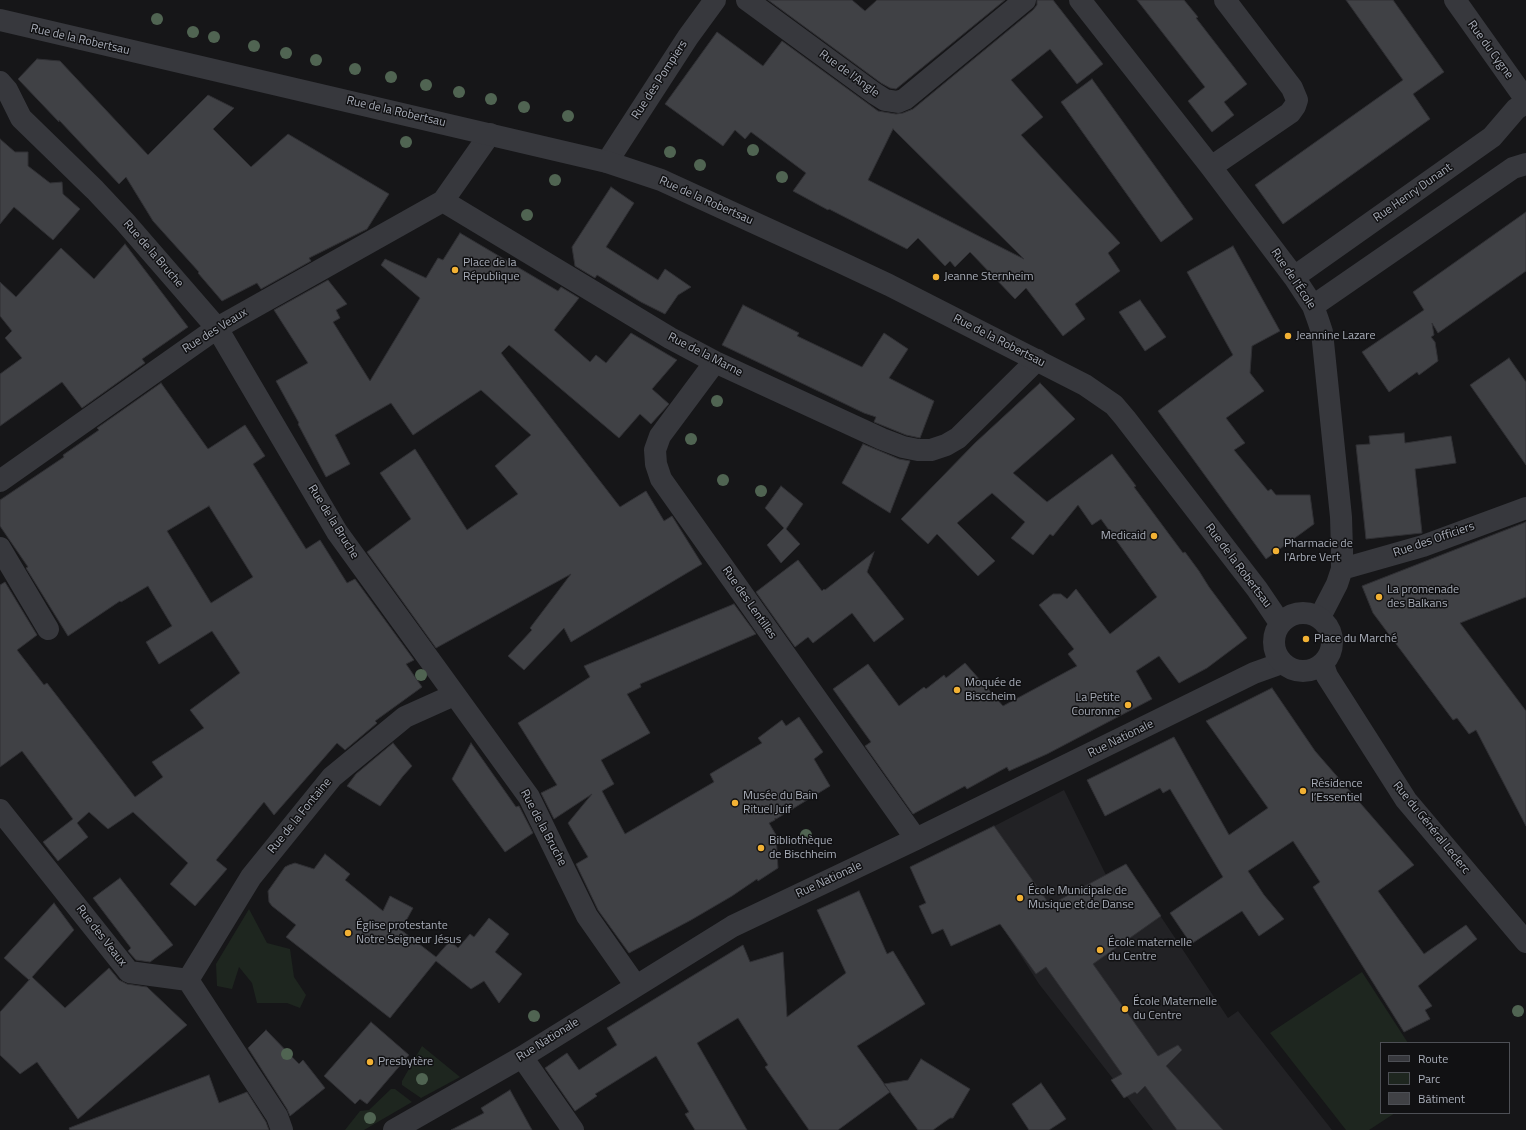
<!DOCTYPE html>
<meta charset="utf-8">
<style>
body{margin:0}
#map{position:relative;width:1526px;height:1130px;overflow:hidden;background:#161618;font-family:"Titillium Web",sans-serif}
canvas{display:block}
.legend{position:absolute;left:1380px;top:1042px;width:130px;height:72px;box-sizing:border-box;background:#111113;border:1px solid #4d4f55;margin:0;padding:5px 7px;list-style:none;font-size:12px;color:#a8adb8}
.legend li{display:flex;align-items:center;gap:8px;height:20px}
.legend b{width:20px;border:1px solid #4d4f55}
</style>
<div id="map">
<canvas width="1526" height="1130"></canvas>
<ul class="legend">
<li><b style="height:5px;background:#37383d"></b>Route</li>
<li><b style="height:11px;background:#1e261f"></b>Parc</li>
<li><b style="height:11px;background:#404145"></b>Bâtiment</li>
</ul>
</div>
<script>
const g = document.querySelector('canvas').getContext('2d');
g.lineJoin = 'round';
function paint(path, color) { g.fillStyle = color; g.fill(path, 'evenodd'); }
const poly = rows => new Path2D(rows.map(r => 'M' + r).join(''));
function stroke(path, color, width, dash) { g.strokeStyle = color; g.lineWidth = width; g.lineCap = dash ? 'butt' : 'round'; g.setLineDash(dash || []); g.stroke(path); }
function write(font, color, halo, rows, align = 'center') {
  g.font = font + ' "Titillium Web",sans-serif'; g.lineWidth = 3; g.setLineDash([]); g.textBaseline = 'middle'; g.strokeStyle = halo; g.fillStyle = color; for (const [text, x, y, turn = 0] of rows) {
    g.save(); g.translate(x, y); g.rotate((+turn || 0) * Math.PI / 180); g.textAlign = isNaN(turn) ? turn : align; if (halo) g.strokeText(text, 0, 0); g.fillText(text, 0, 0); g.restore();
  }
}
paint(poly([
 [1064,790,1106,875,1126,864,1228,1018,1238,1011,1332,1130,1153,1130,1039,984,952,848]
]), '#222225');
paint(poly([
 [249,909,267,943,290,949,294,977,306,995,300,1008,287,1003,257,1003,252,983,239,967,232,989,217,986,216,964],
 [1362,972,1408,1043,1381,1043,1381,1113,1395,1113,1369,1130,1346,1130,1270,1033],
 [422,1046,460,1077,421,1098,402,1085,402,1081],
 [391,1089,395,1089,412,1102,364,1130,345,1130,360,1111,369,1110]
]), '#1e261f');
const building = poly([
 [768,0,852,0,865,11,877,0,1005,0,896,89,890,88,881,83,768,0],
 [1037,0,1053,0,1103,64,1077,84,1050,49,1011,80,1043,117,1021,135,1120,243,1108,253,1120,271,1075,304,1085,319,1063,336,1026,288,1015,299,970,252,955,267,950,261,945,266,918,238,907,249,829,209,828,210,793,191,806,173,751,132,745,139,735,130,723,146,665,104,717,32,763,66,782,41,878,111,896,114,903,113,913,109,1033,10,1037,5,1037,0],
 [893,129,1024,259,868,180,893,129],
 [1137,0,1184,0,1198,17,1196,18,1247,84,1224,102,1234,115,1212,132,1188,101,1205,87,1137,0],
 [1346,0,1393,0,1444,72,1413,94,1430,119,1283,224,1255,185,1403,80,1346,0],
 [37,59,60,61,148,155,208,95,234,108,213,129,251,167,288,134,389,194,367,229,309,258,311,261,261,289,257,283,222,301,198,273,199,272,153,221,126,177,119,184,59,120,59,122,18,79,37,59],
 [1092,79,1193,219,1161,242,1061,102,1092,79],
 [0,139,15,152,28,152,28,166,50,183,62,182,63,194,80,209,53,240,14,207,0,224,0,139],
 [611,187,634,203,606,247,658,280,665,269,691,287,678,295,665,314,641,302,597,275,595,278,575,266,572,247,611,187],
 [1526,212,1526,271,1438,333,1432,323,1434,335,1431,337,1435,342,1438,361,1419,375,1417,372,1389,392,1362,352,1424,310,1413,292,1526,212],
 [460,233,558,291,561,287,579,298,554,330,590,362,596,355,606,363,631,333,677,360,652,389,669,404,651,424,640,414,619,438,509,345,501,353,620,507,646,491,664,521,672,516,702,564,571,642,564,628,524,670,508,656,532,630,530,628,571,574,436,648,367,552,411,519,380,473,415,449,467,530,518,494,495,466,531,435,481,390,413,435,391,403,335,435,350,464,326,477,298,424,299,423,276,381,308,363,274,310,328,280,347,304,336,310,340,318,333,322,370,381,420,298,381,265,385,259,426,278,438,258,443,260,460,233],
 [125,244,188,327,142,359,145,363,82,408,62,382,0,426,0,374,22,358,5,338,12,331,0,316,0,282,16,297,61,248,94,279,125,244],
 [1233,246,1280,331,1252,346,1250,373,1264,391,1226,418,1245,443,1234,450,1268,491,1271,489,1276,495,1310,495,1314,524,1266,559,1158,411,1233,355,1187,272,1233,246],
 [1140,300,1166,337,1145,351,1119,312,1140,300],
 [743,305,799,333,797,336,862,367,884,333,908,349,889,378,934,401,920,438,906,435,874,422,876,417,864,413,722,345,743,305],
 [1509,358,1526,382,1526,465,1470,385,1509,358],
 [161,383,208,449,245,425,265,456,253,464,306,549,320,540,347,583,355,579,414,660,406,664,422,687,375,721,377,723,345,750,337,743,274,815,264,802,216,860,227,869,195,906,170,884,188,863,133,812,108,829,89,812,77,823,88,837,58,861,43,842,73,819,22,751,0,767,0,585,5,582,37,635,17,650,44,685,47,683,135,797,163,777,152,762,204,728,190,710,240,673,212,631,159,664,146,642,172,626,148,586,121,602,120,601,68,636,26,568,28,567,0,526,0,500,64,457,63,455,99,430,97,428,161,383],
 [209,506,253,577,211,603,167,531,209,506],
 [1040,383,1075,419,1013,473,1047,502,1112,454,1136,486,1134,487,1183,553,1185,552,1199,571,1209,587,1247,638,1207,668,1179,683,1159,656,1136,671,1152,699,1047,754,1009,771,1007,767,967,789,965,786,913,814,865,746,871,742,833,689,868,664,899,706,924,687,926,689,944,675,946,678,965,663,1003,706,1077,666,1068,654,1074,649,1039,605,1053,594,1061,594,1067,599,1076,589,1110,634,1157,597,1101,519,1092,525,1078,505,1053,536,1050,534,1033,555,1011,538,1025,522,992,493,957,523,995,561,978,576,937,534,928,544,901,519,975,443,1040,383],
 [1404,433,1405,443,1451,436,1456,463,1415,469,1422,533,1366,539,1356,445,1370,444,1369,436,1404,433],
 [863,444,899,459,910,461,890,513,842,483,863,444],
 [781,486,803,504,786,529,800,544,781,563,767,545,784,528,765,508,781,486],
 [1526,522,1526,597,1460,623,1526,711,1526,826,1476,730,1469,734,1457,718,1453,720,1373,613,1362,586,1526,522],
 [874,552,867,572,904,619,874,642,852,613,813,643,808,637,795,647,756,592,798,560,822,591,824,589,825,590,874,552],
 [734,604,756,634,640,684,641,687,627,694,650,733,601,760,614,784,602,791,625,834,714,782,710,774,762,743,758,738,782,720,786,726,799,717,823,752,814,759,830,786,776,819,775,818,775,820,769,823,776,835,778,868,758,881,757,879,732,896,691,920,629,953,598,910,576,864,588,857,568,823,592,794,554,819,541,793,557,785,518,723,590,677,584,666,734,604],
 [1272,688,1315,751,1414,865,1378,891,1424,954,1466,925,1477,939,1418,986,1432,1006,1425,1010,1430,1019,1404,1032,1313,887,1320,882,1293,841,1248,871,1264,895,1284,919,1259,936,1242,911,1191,944,1170,913,1223,877,1170,789,1163,793,1160,788,1105,816,1087,780,1174,737,1229,835,1268,808,1206,721,1272,688],
 [393,743,412,766,403,776,380,806,347,786,356,774,393,743],
 [471,743,516,807,519,806,533,833,505,852,452,779,471,743],
 [994,826,1050,905,1126,864,1161,916,1093,964,1158,1056,1178,1045,1182,1050,1166,1066,1223,1130,1177,1130,1145,1086,1137,1094,1135,1092,1124,1098,1111,1080,1122,1074,1046,967,1036,974,1000,924,951,946,943,929,932,934,919,906,926,903,910,867,994,826],
 [325,854,350,874,345,880,383,911,390,896,413,908,401,930,436,957,450,941,458,948,470,934,474,937,489,918,509,934,495,952,522,974,499,1003,484,981,471,989,436,961,390,1018,286,937,296,925,272,906,269,902,268,891,285,867,289,865,295,863,314,869,325,854],
 [120,878,173,945,150,962,136,960,128,951,131,948,93,898,120,878],
 [859,891,887,954,893,951,925,1004,857,1046,890,1092,838,1130,809,1130,765,1067,768,1065,738,1018,697,1043,747,1130,695,1130,685,1114,689,1112,656,1056,595,1094,597,1096,575,1111,545,1068,567,1053,579,1070,617,1045,607,1028,743,945,750,962,783,952,787,1017,846,973,817,910,859,891],
 [54,903,74,930,32,977,65,1008,109,968,119,980,127,984,147,987,187,1025,78,1119,37,1062,20,1074,0,1055,0,1012,30,979,29,980,4,958,54,903],
 [371,1022,409,1055,367,1104,360,1099,355,1104,324,1076,371,1022],
 [266,1030,299,1064,303,1060,325,1088,290,1116,287,1109,248,1048,266,1030],
 [921,1059,970,1089,953,1118,950,1118,933,1130,918,1130,884,1084,908,1080,921,1059],
 [209,1075,219,1103,247,1092,266,1122,269,1130,70,1130,69,1128,209,1075],
 [1041,1083,1066,1119,1049,1130,1029,1130,1012,1104,1041,1083],
 [510,1090,532,1130,451,1130,484,1113,481,1108,510,1090]
]);
paint(building, '#404145');
stroke(building, '#303034', 1);
stroke(poly([
 [747,0,874,93,885,100,898,102,905,99,1025,0],
 [1080,0,1211,167,1294,277,1313,306,1318,320,1322,332,1341,517,1342,550,1342,569,1337,584,1320,617],
 [1455,0,1526,100],
 [0,82,7,90,21,118,95,190,125,222,217,328,337,532,529,797,587,916,636,986],
 [607,162,688,37,715,0],
 [1211,167,1290,113,1295,106,1297,100,1292,88,1225,0],
 [443,201,670,338,715,362,882,439,903,447,918,450,931,450,946,445,958,438,1037,360],
 [1294,277,1492,137,1516,109,1526,103],
 [1313,306,1513,168,1526,164],
 [715,362,660,436,655,450,656,464,661,479,916,839],
 [0,481,217,328,443,201,490,134],
 [0,548,48,629],
 [1342,569,1423,546,1526,508],
 [0,810,129,972,188,980,277,1116,282,1130],
 [188,980,251,877,332,777,405,717,454,695],
 [522,1057,573,1130],
 [394,1130,522,1057,733,926,916,839,1254,673,1282,663]
]), '#37383d', 22);
stroke(poly([
 [0,20,607,162,661,180,840,262,889,285,1085,385,1114,405,1125,418,1257,589,1280,623],
 '1274 642a29 29 0 1 1 58 0a29 29 0 1 1-58 0Z',
 [1323,664,1327,676,1406,800,1526,942]
]), '#37383d', 22);
g.fillStyle = '#506452';
for (const [x, y] of [
 [157,19],
 [193,32],
 [214,37],
 [254,46],
 [286,53],
 [316,60],
 [355,69],
 [391,77],
 [426,85],
 [459,92],
 [491,99],
 [524,107],
 [568,116],
 [406,142],
 [753,150],
 [670,152],
 [700,165],
 [782,177],
 [555,180],
 [527,215],
 [717,401],
 [691,439],
 [723,480],
 [761,491],
 [421,675],
 [806,835],
 [1518,1011],
 [534,1016],
 [287,1054],
 [422,1079],
 [370,1118]
]) { g.beginPath(); g.arc(x, y, 6, 0, 2 * Math.PI); g.fill(); }
for (const [x, y, r, color] of [
 [455,270,4,"#f2b134"],
 [936,277,4,"#f2b134"],
 [1288,336,4,"#f2b134"],
 [1154,536,4,"#f2b134"],
 [1276,551,4,"#f2b134"],
 [1379,597,4,"#f2b134"],
 [1306,639,4,"#f2b134"],
 [957,690,4,"#f2b134"],
 [1128,705,4,"#f2b134"],
 [1303,791,4,"#f2b134"],
 [735,803,4,"#f2b134"],
 [761,848,4,"#f2b134"],
 [1020,898,4,"#f2b134"],
 [348,933,4,"#f2b134"],
 [1100,950,4,"#f2b134"],
 [1125,1009,4,"#f2b134"],
 [370,1062,4,"#f2b134"]
]) { const dot = new Path2D(); dot.arc(x, y, r, 0, 2 * Math.PI); g.fillStyle = color; g.fill(dot); stroke(dot, '#111113', 1.5); }
write('12px', '#a8adb8', '#111113', [
 ["Rue de la Robertsau",80,40,13],
 ["Rue du Cygne",1490,50,54],
 ["Rue de l'Angle",849,74,36],
 ["Rue des Pompiers",660,80,-57],
 ["Rue de la Robertsau",396,112,13],
 ["Rue Henry Dunant",1413,193,-35],
 ["Rue de la Robertsau",706,201,24],
 ["Rue de la Bruche",153,254,49],
 ["Rue de l'École",1293,279,56],
 ["Rue des Veaux",215,331,-32],
 ["Rue de la Robertsau",999,341,27],
 ["Rue de la Marne",705,355,27],
 ["Rue de la Bruche",333,522,58],
 ["Rue des Officiers",1434,540,-19],
 ["Rue de la Robertsau",1238,566,53],
 ["Rue des Lentilles",749,603,55],
 ["Rue Nationale",1121,739,-26],
 ["Rue de la Fontaine",300,816,-51],
 ["Rue de la Bruche",543,828,62],
 ["Rue du Général Leclerc",1431,828,51],
 ["Rue Nationale",829,880,-25],
 ["Rue des Veaux",101,936,52],
 ["Rue Nationale",548,1040,-32]
]);
write('12px', '#a8adb8', '#111113', [
 ["Place de la",463,263],
 ["République",463,277],
 ["Jeanne Sternheim",944,277],
 ["Jeannine Lazare",1296,336],
 ["Medicaid",1146,536,"right"],
 ["Pharmacie de",1284,544],
 ["l'Arbre Vert",1284,558],
 ["La promenade",1387,590],
 ["des Balkans",1387,604],
 ["Place du Marché",1314,639],
 ["Moquée de",965,683],
 ["Bisccheim",965,697],
 ["La Petite",1120,698,"right"],
 ["Couronne",1120,712,"right"],
 ["Résidence",1311,784],
 ["l’Essentiel",1311,798],
 ["Musée du Bain",743,796],
 ["Rituel Juif",743,810],
 ["Bibliothèque",769,841],
 ["de Bischheim",769,855],
 ["École Municipale de",1028,891],
 ["Musique et de Danse",1028,905],
 ["Église protestante",356,926],
 ["Notre Seigneur Jésus",356,940],
 ["École maternelle",1108,943],
 ["du Centre",1108,957],
 ["École Maternelle",1133,1002],
 ["du Centre",1133,1016],
 ["Presbytère",378,1062]
], 'left');
</script>
